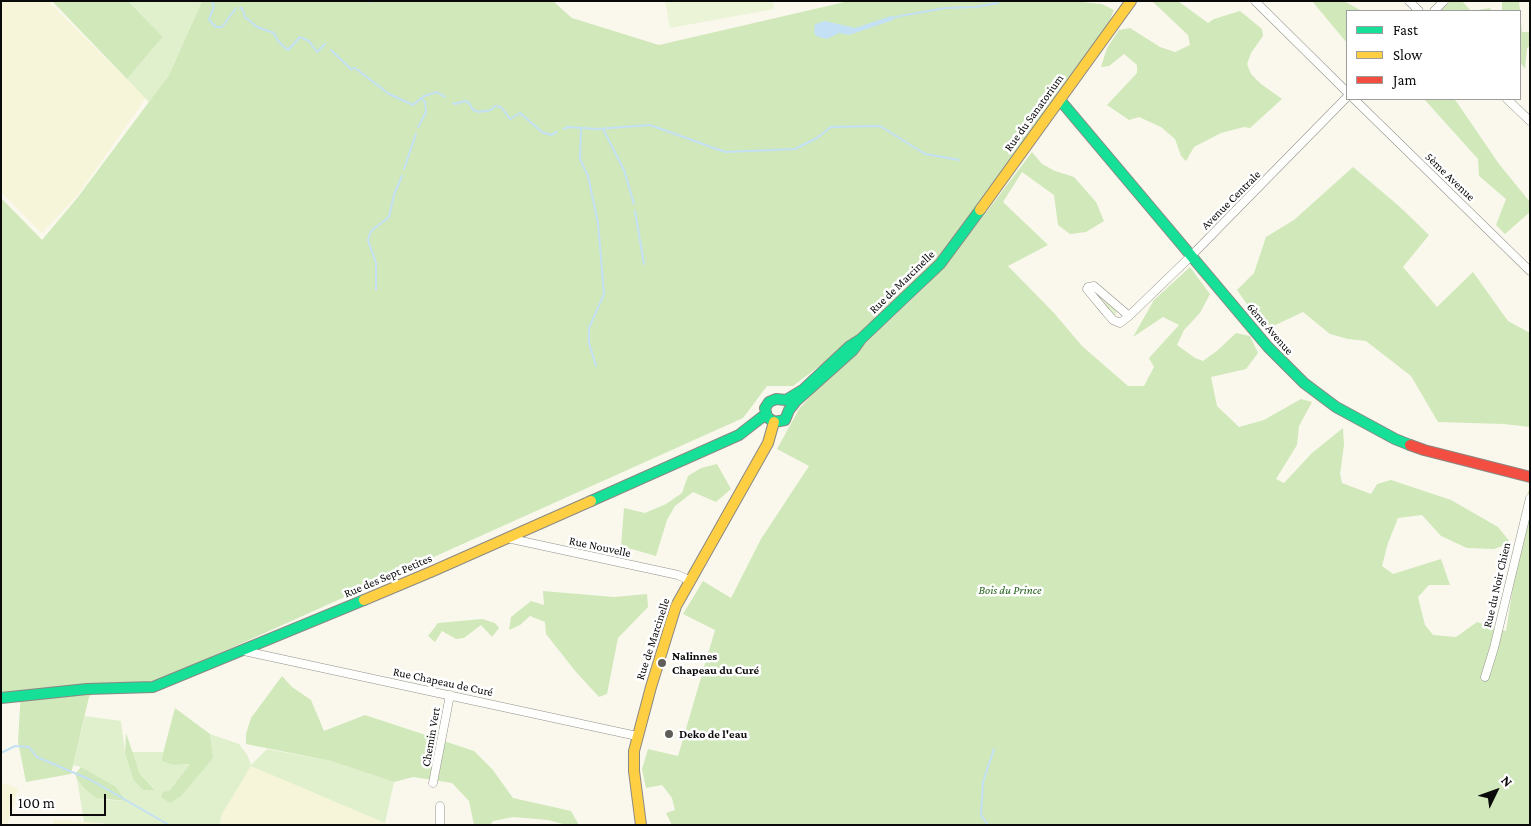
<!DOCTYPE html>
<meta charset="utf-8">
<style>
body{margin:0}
#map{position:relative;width:1531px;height:826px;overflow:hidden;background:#faf8ed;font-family:"Crimson Pro",serif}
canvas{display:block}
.frame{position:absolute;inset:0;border:2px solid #0a0a0a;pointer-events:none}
.legend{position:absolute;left:1346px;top:10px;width:175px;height:90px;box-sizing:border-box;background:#fff;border:1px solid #9d9d9d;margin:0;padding:6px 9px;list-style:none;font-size:15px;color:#0a0a0a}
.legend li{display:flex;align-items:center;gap:10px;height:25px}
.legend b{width:25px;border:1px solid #9d9d9d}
.north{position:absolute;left:1471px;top:766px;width:50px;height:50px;-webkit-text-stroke:4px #fff;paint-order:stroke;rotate:48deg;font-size:14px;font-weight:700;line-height:20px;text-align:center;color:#0a0a0a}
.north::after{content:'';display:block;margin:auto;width:18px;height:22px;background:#0a0a0a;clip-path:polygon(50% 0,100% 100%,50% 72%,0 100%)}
.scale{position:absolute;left:10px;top:794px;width:96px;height:22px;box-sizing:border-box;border:2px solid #0a0a0a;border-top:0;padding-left:6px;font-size:15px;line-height:18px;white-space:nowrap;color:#0a0a0a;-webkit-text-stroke:4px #fff;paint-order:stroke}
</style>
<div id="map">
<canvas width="1531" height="826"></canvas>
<div class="frame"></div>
<ul class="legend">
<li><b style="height:6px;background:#16e098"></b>Fast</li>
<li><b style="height:6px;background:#ffcf43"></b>Slow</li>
<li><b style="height:6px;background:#f24e42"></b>Jam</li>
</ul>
<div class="north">N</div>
<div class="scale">100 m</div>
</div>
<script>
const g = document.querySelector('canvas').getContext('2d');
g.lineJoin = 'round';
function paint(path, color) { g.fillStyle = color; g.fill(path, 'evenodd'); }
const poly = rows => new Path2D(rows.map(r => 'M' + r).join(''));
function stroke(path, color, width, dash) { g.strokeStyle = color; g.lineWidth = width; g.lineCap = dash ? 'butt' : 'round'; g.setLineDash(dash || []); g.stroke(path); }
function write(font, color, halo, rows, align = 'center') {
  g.font = font + ' "Crimson Pro",serif'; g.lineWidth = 5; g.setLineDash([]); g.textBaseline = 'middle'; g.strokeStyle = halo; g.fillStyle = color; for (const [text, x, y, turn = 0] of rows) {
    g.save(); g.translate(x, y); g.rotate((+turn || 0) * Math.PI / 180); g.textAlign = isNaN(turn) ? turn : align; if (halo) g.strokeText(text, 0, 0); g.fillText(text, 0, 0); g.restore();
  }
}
paint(poly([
 [1,1,48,1,146,98,78,195,42,233,1,192],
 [251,765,389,825,220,825,221,816],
 [1,783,18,788,7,825,1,825],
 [54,819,96,823,100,825,53,825]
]), '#f7f5d9');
paint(poly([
 [128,1,202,1,169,75,149,102,127,79,163,37],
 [1093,291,1096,291,1117,311,1115,316,1114,316],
 [85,716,121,721,125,753,133,779,155,789,140,774,132,752,163,752,162,757,174,765,190,764,169,791,161,797,213,758,210,734,239,744,248,756,251,765,267,749,331,761,394,782,385,823,251,766,221,816,220,825,121,825,84,822,77,779,84,788,107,800,125,801,81,767,73,765]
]), '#e0f0cd');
paint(poly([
 [52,1,128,1,163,37,127,79],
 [202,1,553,1,572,18,659,45,849,1,1070,1,1102,4,1114,10,1105,32,944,254,859,336,793,386,767,386,743,418,149,685,99,687,89,697,71,774,26,782,18,742,21,690,1,694,1,198,42,240,78,197,169,75],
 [1152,1,1178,1,1208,23,1214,19,1240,11,1262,29,1263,36,1251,53,1247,64,1251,74,1261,84,1282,99,1250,128,1244,127,1221,133,1194,147,1186,161,1181,156,1175,139,1161,127,1139,117,1129,120,1107,105,1137,73,1137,65,1124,54,1109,66,1101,67,1107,48,1119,30,1130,28,1160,47,1175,52,1190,45,1188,35],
 [1312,1,1344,1,1362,11,1347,11,1347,43],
 [1450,1,1462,1,1471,11,1490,8,1491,11,1440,11],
 [1502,1,1519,1,1522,32,1530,32,1530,46,1527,48,1525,69,1520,62,1520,11,1502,11],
 [1424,99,1453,99,1456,101,1499,164,1530,202,1530,212,1505,234,1496,225,1506,199,1479,176,1478,159],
 [1032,152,1042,164,1055,171,1074,177,1096,202,1104,221,1086,232,1070,234,1058,225,1054,195,1022,172,1003,202,1048,245,1008,266,1054,313,1082,346,1128,386,1144,386,1154,367,1149,358,1179,325,1163,317,1133,337,1154,300,1190,267,1210,294,1200,313,1184,330,1177,345,1195,358,1203,361,1218,350,1236,333,1250,336,1258,353,1246,369,1211,377,1217,406,1239,427,1264,420,1301,399,1312,402,1299,426,1297,445,1276,479,1284,483,1312,453,1343,428,1344,445,1340,474,1342,483,1371,494,1377,484,1391,480,1451,500,1498,527,1511,543,1494,549,1467,548,1441,536,1422,515,1398,518,1388,543,1382,566,1393,574,1441,559,1450,585,1429,585,1418,597,1425,625,1433,635,1456,637,1477,622,1506,631,1528,491,1530,491,1530,825,672,825,666,813,675,810,672,798,662,785,646,788,642,769,648,749,678,756,715,630,683,614,703,581,731,598,761,539,809,466,777,449,799,409,817,389,926,286,985,214],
 [1353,167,1400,207,1429,235,1403,267,1437,307,1473,272,1508,321,1530,333,1530,427,1504,424,1438,422,1411,376,1366,341,1348,339,1330,334,1303,312,1265,330,1237,290,1254,273,1266,237,1294,220],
 [717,464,731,489,716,502,693,492,675,506,667,520,656,556,621,546,624,508,645,513,666,504,682,493,688,476,701,468],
 [543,591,614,597,647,594,648,607,618,638,607,694,599,697,576,672,546,634,545,622,530,616,520,625,509,630,511,617,531,601,544,605],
 [482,619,495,623,499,628,492,637,481,625,464,638,456,639,442,631,435,642,428,636,438,623],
 [282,676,292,687,311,700,324,731,365,715,474,751,493,770,513,798,571,811,579,825,567,825,548,820,513,817,493,821,490,825,474,825,469,801,452,783,413,777,394,782,331,761,246,744,246,734,251,718],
 [175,708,210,734,213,758,181,796,170,803,161,797,163,792,169,791,190,764,174,765,162,761,162,757],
 [126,733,140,774,155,790,143,790,133,779,125,753],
 [81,767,116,787,126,801,96,798,84,788,77,779,75,774]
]), '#d0e8ba');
paint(poly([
 [665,1,773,1,774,9,670,28]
]), '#ebf4d6');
paint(poly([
 [891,16,895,17,893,20,849,35,839,33,827,39,816,36,814,32,815,24,825,21,855,28]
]), '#c3e0f4');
stroke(poly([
 [212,1,214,6,209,20,216,27,222,27,236,8],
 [370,2,371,1],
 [240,8,242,8,245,17,257,27,274,33,278,41,288,50,300,37,309,41,317,52,325,44],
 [895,17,945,8,975,7,998,3],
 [331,50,351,69,355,68,389,94,413,105,424,96,437,92,445,97],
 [453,103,455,104,465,101,469,103,473,110,479,112,491,110,495,106,501,107,510,119,520,113,542,132,551,135,557,132],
 [418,127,426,112,425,102,421,98],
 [581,128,580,159,588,176,598,223,604,294,589,328,589,343,596,366],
 [564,129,568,127,597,129,650,125,725,152,795,149,817,138,831,127,880,126,925,154,959,160],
 [603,129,624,170,634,204],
 [404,169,416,134],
 [635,211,644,264],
 [376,290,376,263,368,240,371,231,389,217,394,195,402,176],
 [1,753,15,746,29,747,37,757,91,780,169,825],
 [988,825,981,815,983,782,994,749]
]), '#c3e0f4', 2);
const street = poly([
 [1255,1,1347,92],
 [1409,1,1419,11],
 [1434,11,1444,1],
 [1354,99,1530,271],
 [1507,99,1530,121],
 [1129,316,1094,286,1088,287,1087,289,1091,294,1106,312,1113,320,1120,323,1129,316,1190,257,1347,97],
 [507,538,678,575,689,580],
 [244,651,637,736],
 [1485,677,1494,648,1530,498],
 [433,783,450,695],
 [440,825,440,806]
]);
const fast = poly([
 [1060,100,1268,347,1304,383,1336,407,1395,439,1410,445],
 [861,339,853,350,796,401,789,410,785,420,774,422,767,417,765,408,769,402,776,399,786,400,804,389,850,346,861,339,940,264,980,210],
 [591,501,739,435,766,414],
 [1,698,87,689,153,687,364,600]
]);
const slow = poly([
 [980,210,1131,1],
 [364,600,433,571,591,501],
 [641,825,634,771,634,751,651,687,676,606,768,443,774,422]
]);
const jam = poly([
 [1410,445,1424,450,1530,477]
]);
stroke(street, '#92918c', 9);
stroke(fast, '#898883', 12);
stroke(slow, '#898883', 12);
stroke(jam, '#898883', 12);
stroke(street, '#fefefc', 8);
stroke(fast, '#16e098', 10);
stroke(slow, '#ffcf43', 10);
stroke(jam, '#f24e42', 10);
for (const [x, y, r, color] of [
 [662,663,5,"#5e5d59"],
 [669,734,5,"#5e5d59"]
]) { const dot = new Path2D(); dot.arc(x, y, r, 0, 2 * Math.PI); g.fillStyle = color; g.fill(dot); stroke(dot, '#fff', 2); }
write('12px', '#0a0a0a', '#fff', [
 ["Rue du Sanatorium",1034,113,-54],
 ["5ème Avenue",1450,177,44],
 ["Avenue Centrale",1231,200,-45],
 ["Rue de Marcinelle",902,282,-44],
 ["6ème Avenue",1270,329,49],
 ["Rue Nouvelle",600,547,12],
 ["Rue des Sept Petites",388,576,-23],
 ["Rue du Noir Chien",1497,585,-77],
 ["Rue de Marcinelle",653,639,-72],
 ["Rue Chapeau de Curé",443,682,12],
 ["Chemin Vert",431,737,-80]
]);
write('italic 12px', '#25621b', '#fff', [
 ["Bois du Prince",1010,590]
]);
write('bold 12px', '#0a0a0a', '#fff', [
 ["Nalinnes",672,656],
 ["Chapeau du Curé",672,670],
 ["Deko de l'eau",679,734]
], 'left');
</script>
